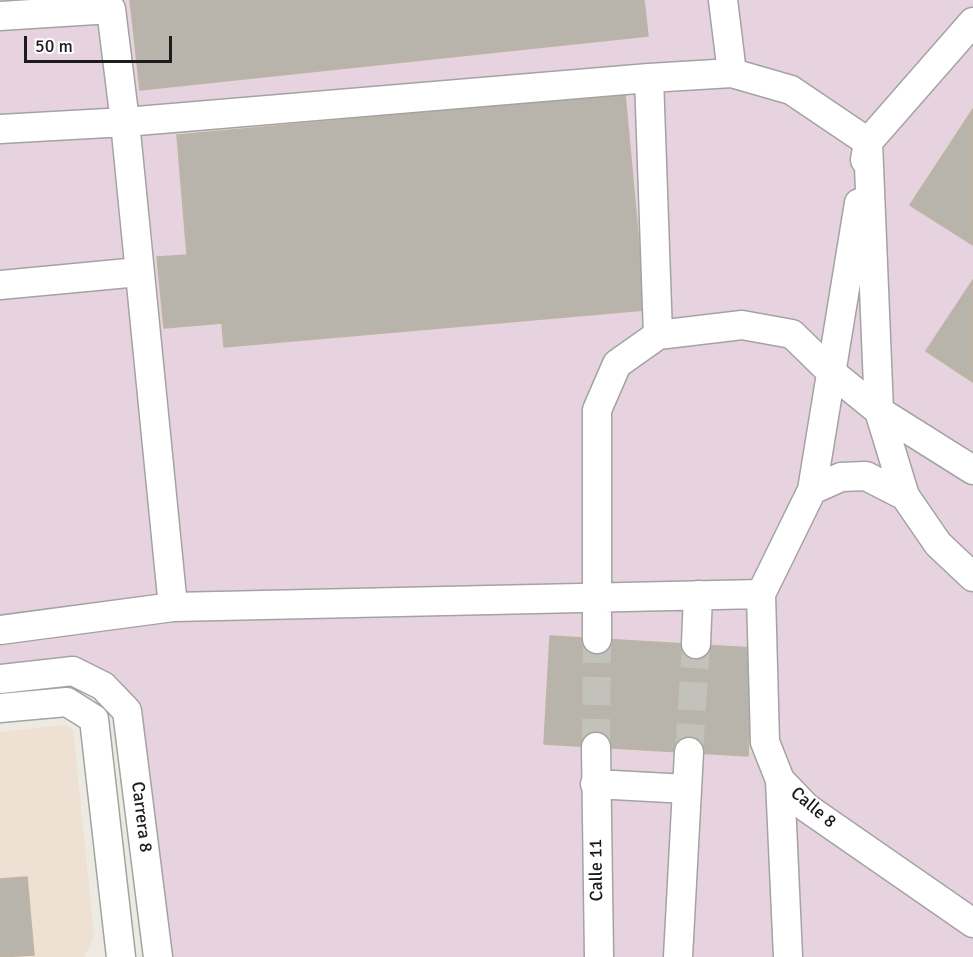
<!DOCTYPE html>
<style>
body{margin:0}
#map{position:relative;width:973px;height:957px;overflow:hidden;background:#edebe1;font-family:Signika,sans-serif}
canvas{display:block}
.scale{position:absolute;left:24px;top:36px;width:148px;height:27px;box-sizing:border-box;border:3px solid #1c1c1c;border-top:0;padding-left:8px;font-size:18px;line-height:21px;white-space:nowrap;color:#1c1c1c;-webkit-text-stroke:4px #fff;paint-order:stroke}
</style>
<div id="map">
<canvas width="973" height="957"></canvas>
<div class="scale">50 m</div>
</div>
<script>
const g = document.querySelector('canvas').getContext('2d');
g.lineJoin = 'round';
function paint(path, color) { g.fillStyle = color; g.fill(path, 'evenodd'); }
const poly = rows => new Path2D(rows.map(r => 'M' + r).join(''));
function stroke(path, color, width, dash) { g.strokeStyle = color; g.lineWidth = width; g.lineCap = dash ? 'butt' : 'round'; g.setLineDash(dash || []); g.stroke(path); }
function write(font, color, halo, rows, align = 'center') {
  g.font = font + ' Signika,sans-serif'; g.lineWidth = 4.5; g.setLineDash([]); g.textBaseline = 'middle'; g.strokeStyle = halo; g.fillStyle = color; for (const [text, x, y, turn = 0] of rows) {
    g.save(); g.translate(x, y); g.rotate((+turn || 0) * Math.PI / 180); g.textAlign = isNaN(turn) ? turn : align; if (halo) g.strokeText(text, 0, 0); g.fillText(text, 0, 0); g.restore();
  }
}
paint(poly([
 [0,0,973,0,973,957,158,957,127,711,103,686,0,679]
]), '#e6d3df');
paint(poly([
 [65,725,73,729,94,936,84,957,0,957,0,732]
]), '#efe0d4');
const building = poly([
 [130,0,644,0,648,36,140,90,130,0],
 [625,94,645,310,224,347,222,323,164,328,157,257,187,255,177,135,625,94],
 [973,109,973,245,910,205,973,109],
 [973,280,973,382,926,351,973,280],
 [550,636,754,648,748,756,544,744,550,636],
 [27,877,34,955,0,957,0,879,27,877]
]);
paint(building, '#b9b4ab');
stroke(building, '#beb4a4', 1.5);
stroke(poly([
 [596,747,597,639],
 [689,752,696,644]
]), '#c3c2ba', 28, [28, 14]);
const minor = poly([
 [723,0,732,73],
 [0,16,111,9,125,122,0,129],
 [865,160,868,142,973,22],
 [859,203,812,490,761,594,765,742,780,780,807,808,973,923],
 [0,285,139,272],
 [658,335,742,325,792,334,831,372,879,411,973,470],
 [812,490,841,477,866,476,905,496],
 [173,607,125,122,649,78,732,73,791,90,868,142,879,411,905,496,938,544,973,577],
 [0,630,173,607,761,594],
 [597,639,597,410,617,364,658,335,649,78],
 [696,644,698,595],
 [0,679,73,671,103,686,127,711,158,957],
 [0,708,67,702,94,719,121,957],
 [596,747,599,957],
 [780,780,788,957],
 [595,784,687,789],
 [678,957,689,752]
]);
stroke(minor, '#a3a3a3', 31);
stroke(minor, '#fff', 28);
write('18px', '#1c1c1c', '#fff', [
 ["Calle 8",813,808,40],
 ["Carrera 8",141,817,83],
 ["Calle 11",597,870,-91]
]);
</script>
